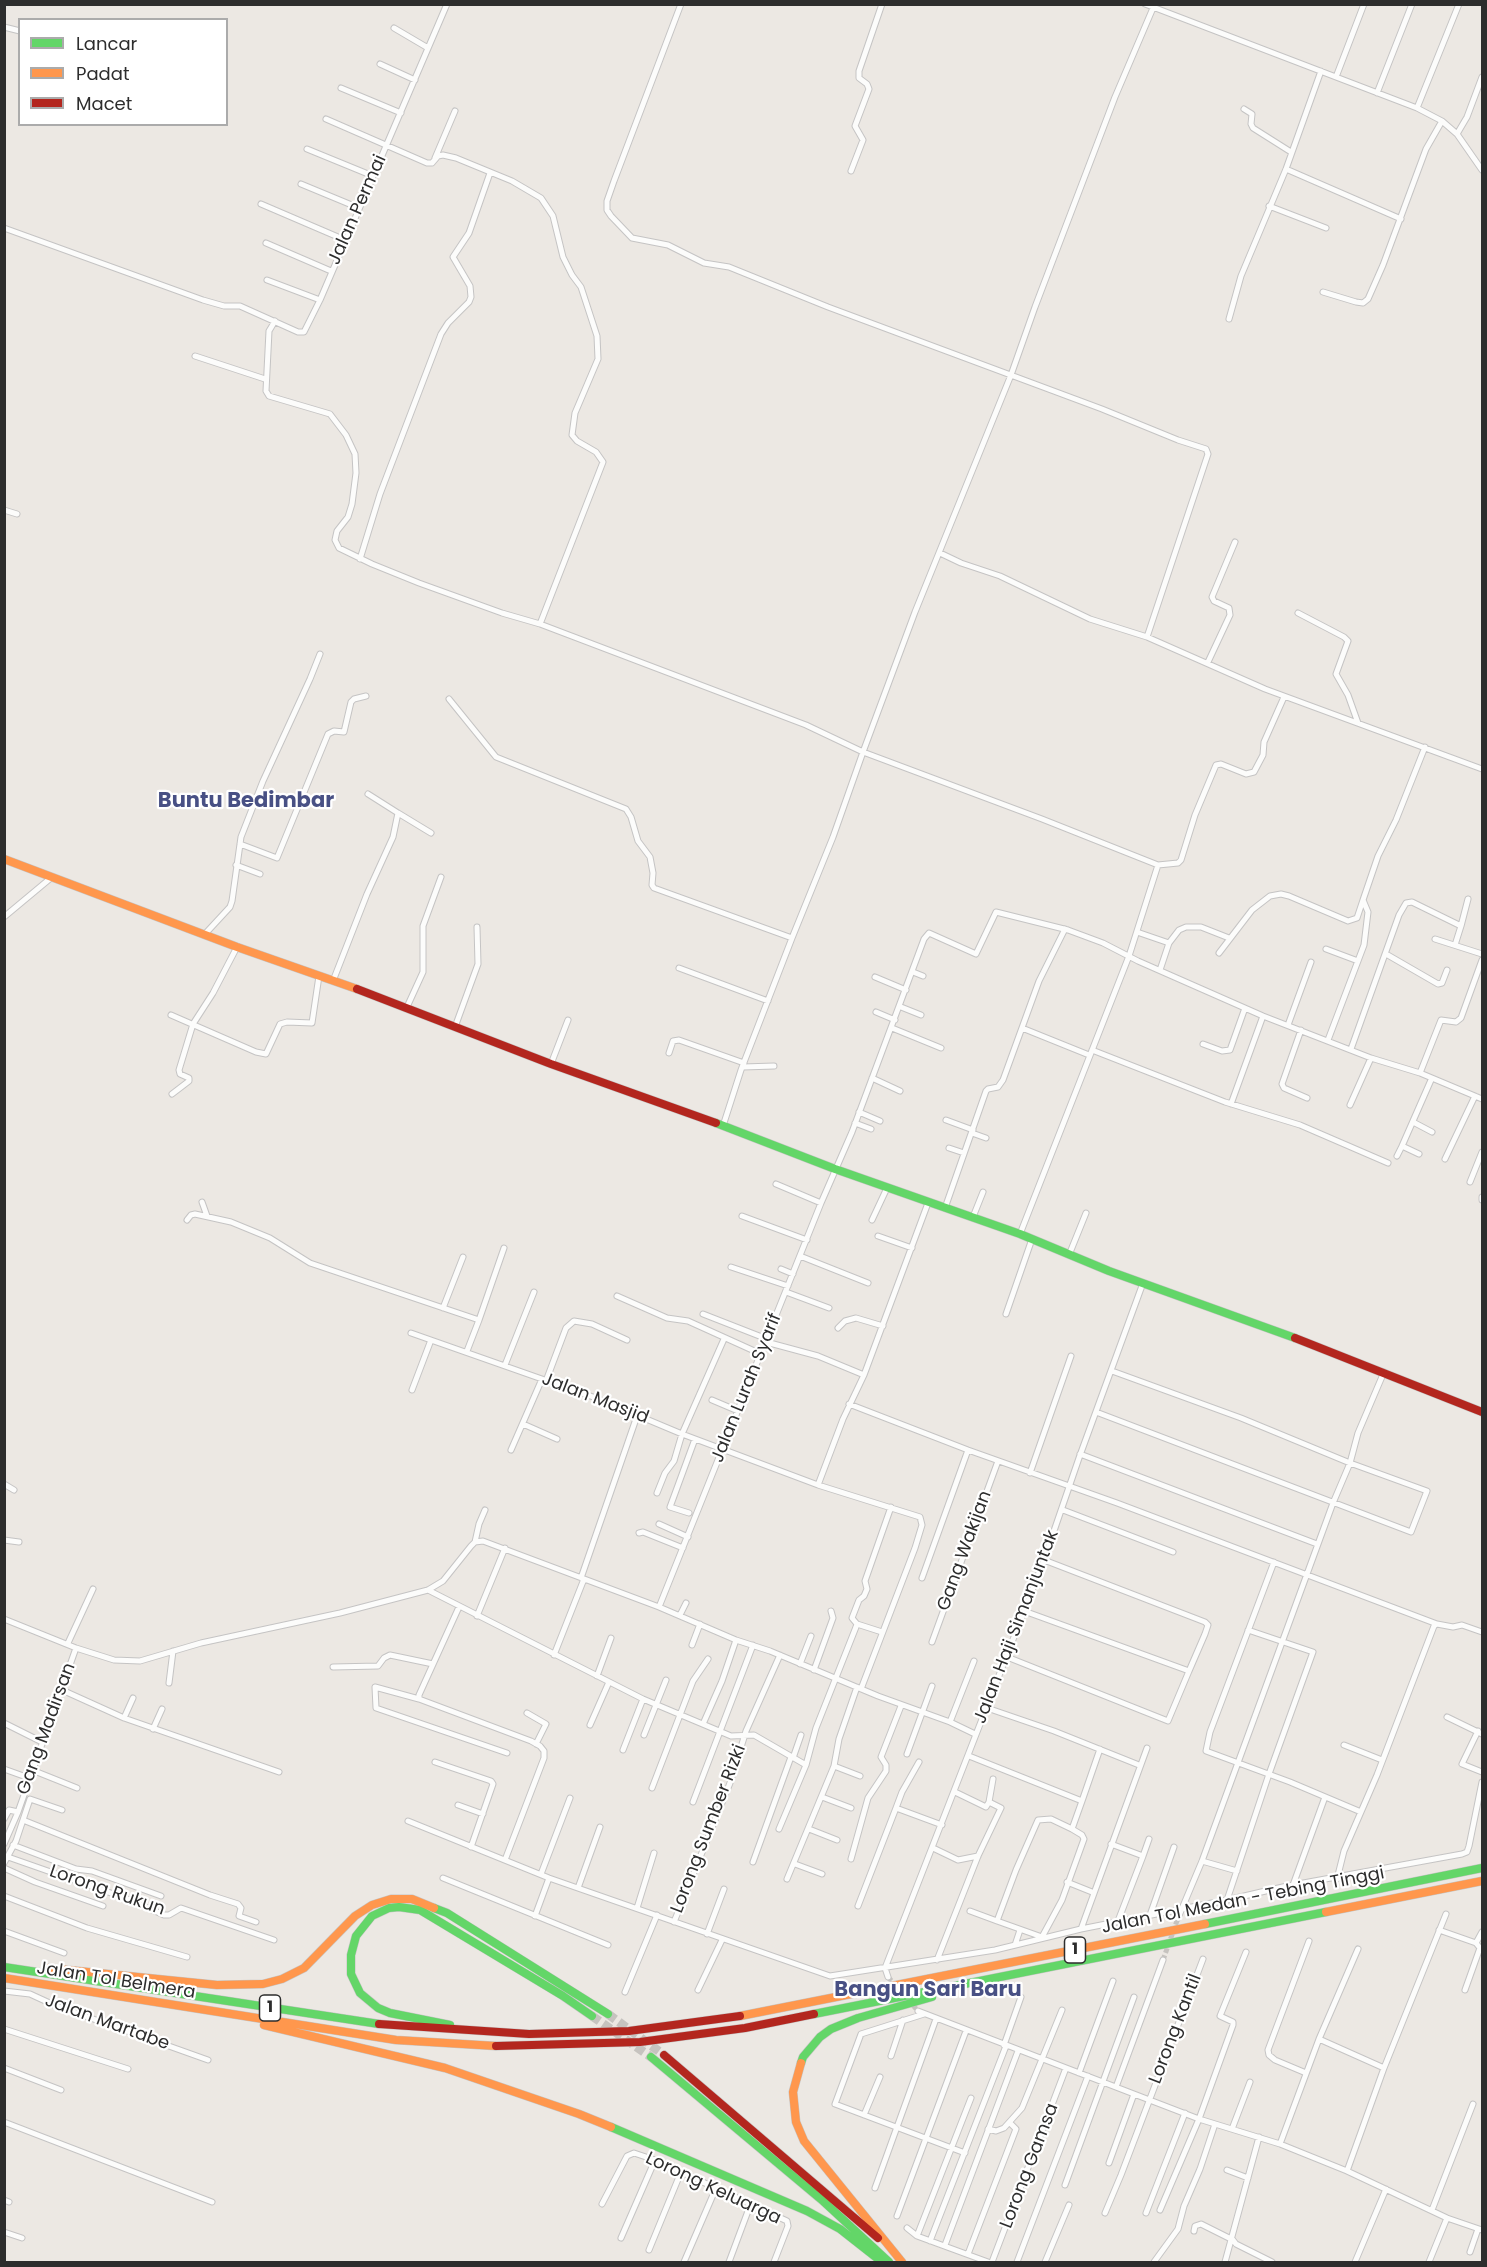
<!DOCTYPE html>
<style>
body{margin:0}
#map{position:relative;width:1487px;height:2267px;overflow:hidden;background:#ece8e3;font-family:Poppins,sans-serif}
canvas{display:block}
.frame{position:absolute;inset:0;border:6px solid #2d2d2d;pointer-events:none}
.legend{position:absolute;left:18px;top:18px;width:210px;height:108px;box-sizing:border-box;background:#fff;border:2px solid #ababab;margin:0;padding:8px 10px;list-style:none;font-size:18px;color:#2d2d2d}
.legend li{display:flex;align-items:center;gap:12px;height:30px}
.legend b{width:30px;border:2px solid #ababab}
</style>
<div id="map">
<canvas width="1487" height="2267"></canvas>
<div class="frame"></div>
<ul class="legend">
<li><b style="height:8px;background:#63d668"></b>Lancar</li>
<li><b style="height:8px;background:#ff974d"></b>Padat</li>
<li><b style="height:8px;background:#b3261e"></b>Macet</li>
</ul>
</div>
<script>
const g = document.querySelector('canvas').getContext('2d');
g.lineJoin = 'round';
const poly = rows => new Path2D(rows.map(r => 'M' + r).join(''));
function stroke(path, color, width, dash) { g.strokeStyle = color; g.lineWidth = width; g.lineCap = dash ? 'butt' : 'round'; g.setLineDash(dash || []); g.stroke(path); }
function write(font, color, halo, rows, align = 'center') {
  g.font = font + ' Poppins,sans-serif'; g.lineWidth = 4.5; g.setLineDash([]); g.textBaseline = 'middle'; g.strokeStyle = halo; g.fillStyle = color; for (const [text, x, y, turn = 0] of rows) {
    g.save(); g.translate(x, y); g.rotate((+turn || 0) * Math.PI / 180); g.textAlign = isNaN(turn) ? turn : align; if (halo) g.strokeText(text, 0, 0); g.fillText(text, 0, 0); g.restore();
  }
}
stroke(poly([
 [1163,1960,1178,1918],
 [888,1977,918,2011]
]), '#c6c3bf', 5, [5, 2.5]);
stroke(poly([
 [608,2014,664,2055],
 [592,2016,651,2057]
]), '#c6c3bf', 9, [9, 4.5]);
const street = poly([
 [681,4,614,181,607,201,607,210,611,216,632,238,668,245,704,263,729,267,828,307,1102,409,1178,440,1206,449,1208,454,1147,637],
 [1145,4,1417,108,1442,121,1457,134,1482,170],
 [4,27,20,31],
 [394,28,428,48],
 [380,64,415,80],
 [1336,77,1364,4],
 [341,88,401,113],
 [1377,93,1412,4],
 [1417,108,1459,4],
 [1244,109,1252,114,1251,124,1253,128,1291,152],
 [326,119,427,163,432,163,438,156,443,155,456,158,512,181,541,198,553,216,563,257,572,275,581,287,597,336,598,359,575,413,572,435,577,441,596,452,603,462,540,624],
 [1457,134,1467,117,1482,77],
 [307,149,373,176],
 [435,158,455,111],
 [1286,169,1401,219],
 [851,171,863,140,855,126,869,89,867,84,859,78,859,71,882,4],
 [301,184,359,208],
 [261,204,345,240],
 [1269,206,1326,228],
 [4,228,203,300,224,306,240,306,298,332,304,332,320,300,447,4],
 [266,243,331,271],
 [267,280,320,300],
 [1323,292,1356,302,1363,303,1368,299,1383,265,1426,149,1442,121],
 [1229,319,1241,276,1286,169,1321,71],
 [275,321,269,331,266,391,269,396,330,414,346,435,355,454,356,473,352,504,348,517,337,531,335,540,339,548,372,564,419,583,502,613,540,624,806,725,863,752,915,612,1011,375,1035,307,1115,97,1153,8],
 [195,356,265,379],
 [4,510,17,514],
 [940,553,961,563,1000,576,1090,619,1147,637,1265,689,1482,769],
 [360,559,380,494,441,334,448,323,469,302,471,297,470,286,453,257,469,233,490,173],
 [1298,613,1344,637,1348,641,1336,674,1348,695,1358,723],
 [1208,662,1230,615,1229,608,1214,601,1212,597,1235,542],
 [449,699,496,757,626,809,631,817,638,841,650,857,653,873,652,885,654,888,792,938],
 [398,813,431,833],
 [240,844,277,858,328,734,334,731,344,732,351,702,354,699,366,696],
 [236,865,260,874],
 [4,917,52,877],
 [1137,932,1169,943],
 [205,934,230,907,232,901,241,837,263,781,310,679,320,654],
 [1435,939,1482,954],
 [1455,945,1461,926],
 [1326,949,1358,961],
 [1219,953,1252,910,1270,896,1281,894,1289,896,1348,921,1357,918,1363,900],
 [1386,954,1438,984,1442,983,1447,970],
 [679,968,768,1001],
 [1160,970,1169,943,1179,930,1186,927,1201,927,1229,938],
 [913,972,923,976],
 [875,977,906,990],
 [333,981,367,894,393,837,398,813,368,794],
 [407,1007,423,972,423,926,441,877],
 [901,1007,921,1015],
 [876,1012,895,1020],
 [171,1015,256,1052,266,1054,280,1024,287,1022,312,1023,319,976],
 [1288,1025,1311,962],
 [455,1027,478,964,477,927],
 [892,1028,941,1048],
 [1022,1028,1089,1055],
 [1301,1030,1282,1084,1284,1088,1307,1098],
 [1328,1040,1364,945,1368,912,1363,900,1378,856,1396,820,1425,747],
 [1203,1044,1222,1051,1230,1050,1245,1008],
 [1351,1049,1399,915,1406,903,1412,902,1461,926,1468,899],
 [1092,1050,1225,1102,1300,1125,1388,1163],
 [669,1053,673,1041,679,1040,744,1063],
 [551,1064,568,1020],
 [743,1067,774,1066],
 [1420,1073,1441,1020,1456,1022,1461,1018,1482,960],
 [872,1078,900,1091],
 [172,1094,189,1081,189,1078,180,1074,179,1070,193,1024,213,993,237,947],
 [1231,1104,1263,1016],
 [1350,1105,1371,1058],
 [859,1112,880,1121],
 [946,1120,973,1130],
 [1413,1122,1432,1132],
 [855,1123,871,1129],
 [723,1126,741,1070,792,938,833,837,863,752,1042,819,1158,865],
 [972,1133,986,1138],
 [949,1148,964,1153],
 [1419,1154,1402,1146,1431,1080],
 [1397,1156,1402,1146],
 [1445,1159,1475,1096],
 [1470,1182,1482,1152],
 [776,1184,821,1203],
 [1482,1197,1482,1200],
 [202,1202,207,1216],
 [945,1208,986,1091,988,1089,998,1087,1003,1080,1039,981,1065,929],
 [742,1216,807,1240],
 [973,1217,983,1192],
 [187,1220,191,1215,195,1214,231,1222,270,1238,310,1263,479,1320,504,1248],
 [872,1220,887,1188],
 [1020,1234,1129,956,1158,865,1178,863,1181,860,1195,815,1216,765,1221,764,1246,774,1254,772,1263,755,1264,742,1284,697],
 [878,1236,912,1248],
 [1069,1255,1086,1213],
 [800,1256,868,1283],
 [731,1267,788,1286],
 [781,1269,793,1274],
 [786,1292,829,1308],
 [617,1296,667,1318,688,1321,761,1354],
 [443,1308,463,1257],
 [703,1314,767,1339],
 [1006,1314,1032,1239],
 [838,1328,845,1321,856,1318,883,1326],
 [411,1333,596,1398,682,1434,818,1485,920,1517,922,1525,915,1548,861,1689],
 [766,1342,818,1356,864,1375,928,1203],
 [467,1351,479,1320],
 [505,1365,534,1292],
 [546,1381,566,1328,574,1321,592,1324,627,1340],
 [412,1390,431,1340],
 [712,1400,738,1411],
 [849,1404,968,1450,1117,1503,1437,1624],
 [1096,1412,1411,1532,1427,1491,1350,1463,1241,1418,1112,1371],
 [523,1424,557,1439],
 [511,1450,542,1379],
 [1080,1454,1317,1544],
 [1030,1473,1071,1356],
 [4,1484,14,1490],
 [818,1485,843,1419,864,1375],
 [657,1493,665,1473,674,1461,682,1434,724,1339],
 [1063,1510,1173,1552],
 [689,1513,670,1507,695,1439],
 [659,1524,688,1537],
 [639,1533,643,1532,683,1548],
 [4,1540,19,1542],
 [475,1542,479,1524,485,1510],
 [1274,1562,1210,1732,1206,1751,1290,1782,1361,1812],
 [581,1578,637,1416],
 [922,1578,968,1450],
 [428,1590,643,1699,731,1736,754,1735,806,1765],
 [459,1607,419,1695,419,1699,531,1741,540,1746,544,1751,544,1758,505,1860],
 [659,1607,821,1203,852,1132,924,939,929,933,976,954,996,912,1068,930,1103,943,1138,961,1263,1016,1371,1058,1420,1073,1482,1099],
 [1024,1611,1189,1671,1205,1634,1208,1625,1205,1622,1044,1560],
 [680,1615,686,1603],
 [477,1616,505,1548],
 [4,1619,76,1648,114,1660,140,1661,201,1643,340,1613,428,1590,443,1581,471,1546,475,1542,483,1541,659,1607,736,1640,770,1651,878,1696,950,1722,975,1734],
 [857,1624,882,1632],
 [932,1642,998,1461],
 [68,1643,93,1589],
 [692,1645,700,1624],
 [554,1655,584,1579],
 [1007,1657,1168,1721,1189,1671],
 [800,1664,811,1636],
 [333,1667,378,1666,384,1658,390,1655,433,1664],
 [814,1670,833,1618,831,1611],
 [597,1676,611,1638],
 [169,1683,173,1651],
 [62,1690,124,1718,279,1772],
 [419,1699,375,1687,376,1708,507,1753],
 [987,1708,1054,1731,1139,1765],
 [527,1713,546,1724,536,1744],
 [1447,1717,1482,1734],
 [124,1718,133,1698],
 [950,1722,974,1661],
 [4,1723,42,1742],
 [703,1724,722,1681,736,1640],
 [590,1725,609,1682],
 [153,1729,162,1709],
 [1478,1731,1462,1764,1482,1772],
 [644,1735,666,1680],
 [1344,1745,1382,1760],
 [623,1750,643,1699],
 [907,1754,932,1686],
 [969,1756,1082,1801,1072,1829,1082,1835,1084,1839,1062,1900,1042,1937],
 [793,1758,801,1735],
 [435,1762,491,1781,493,1784,471,1847],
 [834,1766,860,1776],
 [4,1769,29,1778],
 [32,1770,77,1788],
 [652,1788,693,1681,708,1659],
 [955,1792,986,1807,989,1802,993,1779],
 [822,1797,851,1808],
 [1082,1801,1100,1749],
 [693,1802,753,1645],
 [458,1805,483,1814],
 [896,1808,902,1792,919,1762],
 [4,1819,9,1810,18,1812],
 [23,1820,210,1895,238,1904,241,1908,239,1916,256,1922],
 [408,1821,549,1878,830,1976,995,1950,1081,1929,1227,1900,1287,1886,1462,1854,1467,1852,1469,1846,1482,1782],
 [779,1829,806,1765,816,1728,856,1627,857,1624,852,1618,859,1600,864,1596,867,1589,865,1581,891,1507],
 [809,1829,837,1840],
 [4,1844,18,1812,76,1648],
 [1111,1844,1143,1856,1149,1839],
 [13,1845,76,1869,92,1871,161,1896],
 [933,1848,958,1860,978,1856],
 [8,1857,125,1898,164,1915,169,1915,181,1908,184,1909,274,1940],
 [851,1859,868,1798,886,1771,886,1765,881,1757,901,1706],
 [1202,1861,1237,1871],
 [753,1862,791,1757],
 [4,1863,16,1841,30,1799,62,1810],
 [795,1864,822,1874],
 [4,1868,35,1882,103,1906],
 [541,1874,570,1798],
 [443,1878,608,1945],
 [787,1879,834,1766,839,1739,857,1687],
 [1337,1879,1344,1851,1377,1775,1434,1626,1437,1624,1453,1627,1462,1625,1482,1632],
 [1067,1882,1092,1892],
 [1293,1885,1325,1797],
 [578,1888,600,1827],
 [4,1896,87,1928,187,1957],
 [1227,1900,1269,1774,1313,1652,1248,1630],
 [858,1906,896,1808,942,1825],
 [637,1908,654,1853],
 [970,1911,997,1921,1016,1870,1038,1820,1051,1819,1072,1829],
 [1150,1915,1174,1847],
 [535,1916,549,1878],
 [1178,1918,1202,1861,1333,1503,1350,1463,1358,1433,1384,1372],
 [997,1921,1042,1937],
 [1118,1921,1143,1856],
 [674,1922,730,1783,746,1731,780,1655],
 [1081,1929,1147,1748],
 [1439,1930,1476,1943,1482,1932],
 [4,1931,64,1953],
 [707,1934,724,1889],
 [1015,1945,1020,1930],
 [937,1960,978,1856,1001,1808,989,1802],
 [885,1968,1044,1560,1079,1458,1143,1283],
 [885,1968,888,1977],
 [698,1990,722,1940],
 [1465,1990,1480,1948,1476,1943],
 [4,1991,30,1994,54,2005,208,2060],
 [625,1992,657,1915],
 [918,2011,1199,2119,1280,2144,1347,2171,1447,2218,1482,2230],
 [924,2014,861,2034,835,2104,965,2153],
 [4,2029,128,2069],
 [1319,2039,1358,1949],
 [1004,2045,1021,1997],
 [891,2056,903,2020],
 [4,2068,61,2090],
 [1079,2073,1113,1981],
 [1306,2073,1275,2060,1269,2055,1268,2050,1309,1941],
 [1116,2087,1163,1960],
 [864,2115,880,2077],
 [4,2122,212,2202],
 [988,2129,996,2131,1004,2128,1022,2108,1062,2010],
 [1232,2129,1250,2082],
 [1280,2144,1319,2039,1384,2068],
 [1109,2163,1134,2094],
 [1227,2170,1248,2178],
 [1347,2171,1384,2068,1446,1914],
 [1065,2185,1134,1997],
 [875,2188,936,2019],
 [4,2200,9,2202],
 [602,2204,627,2156,634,2153,655,2160,787,2221,788,2226,774,2262],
 [1160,2210,1199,2119,1233,2025,1233,2022,1220,2016,1246,1952],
 [1432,2210,1473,2104],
 [1105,2213,1121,2175,1203,1959],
 [1146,2213,1185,2113],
 [897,2216,966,2031],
 [907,2228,917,2236,988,2262],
 [1194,2231,1195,2226,1201,2224,1233,2240,1236,2244,1272,2262],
 [4,2232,22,2238],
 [917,2236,971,2098],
 [621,2238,655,2160],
 [930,2241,1006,2046],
 [945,2245,1018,2051],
 [649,2250,681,2172],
 [1470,2252,1478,2229],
 [968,2254,1016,2129,1010,2123],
 [684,2262,716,2188],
 [729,2262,751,2203],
 [992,2262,1066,2068],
 [1017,2262,1088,2076],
 [1045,2262,1069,2205],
 [1154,2262,1178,2229,1184,2206,1200,2169,1215,2124],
 [1225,2262,1259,2137],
 [1355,2262,1386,2189],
 [1429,2262,1447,2218]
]);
const fast = poly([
 [716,1123,835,1169,1020,1234,1109,1271,1295,1338],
 [434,1908,447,1913,608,2014],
 [1205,1924,1482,1868],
 [4,1967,379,2024],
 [814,2014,1326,1912],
 [450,2025,390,2013,378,2008,360,1993,351,1974,351,1955,356,1936,372,1916,389,1908,399,1907,420,1910,563,1996,592,2016],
 [651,2057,823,2201,889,2262],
 [801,2063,803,2057,820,2037,831,2029,858,2018,932,1997],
 [611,2127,807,2211,840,2229,882,2262]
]);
const slow = poly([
 [4,859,237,947,357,989],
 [1326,1912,1482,1881],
 [48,1968,217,1985,263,1984,282,1979,304,1968,355,1916,372,1905,391,1899,412,1899,434,1908],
 [4,1978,396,2040,496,2046],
 [740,2016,1205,1924],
 [264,2025,445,2068,579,2114,611,2127],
 [801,2063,793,2092,796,2122,804,2141,902,2262]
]);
const jam = poly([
 [357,989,551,1064,716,1123],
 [1295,1338,1482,1412],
 [379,2024,529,2034,629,2031,740,2016],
 [496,2046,640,2042,745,2028,814,2014],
 [664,2055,878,2238]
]);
stroke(street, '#c5c4c4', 7);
stroke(fast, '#c5c4c4', 9);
stroke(slow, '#c5c4c4', 9);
stroke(jam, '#c5c4c4', 9);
stroke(street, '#fcfcfb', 5);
stroke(fast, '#63d668', 8);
stroke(slow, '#ff974d', 8);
stroke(jam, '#b3261e', 8);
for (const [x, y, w] of [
 [1075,1950,21],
 [270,2008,21]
]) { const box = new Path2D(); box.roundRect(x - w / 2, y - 13, w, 26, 4.5); g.fillStyle = '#fff'; g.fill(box); stroke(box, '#2d2d2d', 1.5); }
write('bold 16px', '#2d2d2d', null, [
 ["1",1075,1950],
 ["1",270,2008]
]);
write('18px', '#2d2d2d', '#fff', [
 ["Jalan Permai",358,210,-66],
 ["Jalan Lurah Syarif",747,1388,-68],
 ["Jalan Masjid",595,1399,21],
 ["Gang Wakijan",965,1551,-70],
 ["Jalan Haji Simanjuntak",1017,1627,-69],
 ["Gang Madirsan",47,1729,-70],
 ["Lorong Sumber Rizki",709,1829,-69],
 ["Lorong Rukun",107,1891,19],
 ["Jalan Tol Medan - Tebing Tinggi",1243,1901,-11],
 ["Jalan Tol Belmera",116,1981,9],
 ["Jalan Martabe",107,2023,20],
 ["Lorong Kantil",1176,2029,-69],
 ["Lorong Gamsa",1030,2166,-69],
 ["Lorong Keluarga",713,2189,25]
]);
write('bold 21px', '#485084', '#fff', [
 ["Buntu Bedimbar",246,802],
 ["Bangun Sari Baru",928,1991]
]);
</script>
